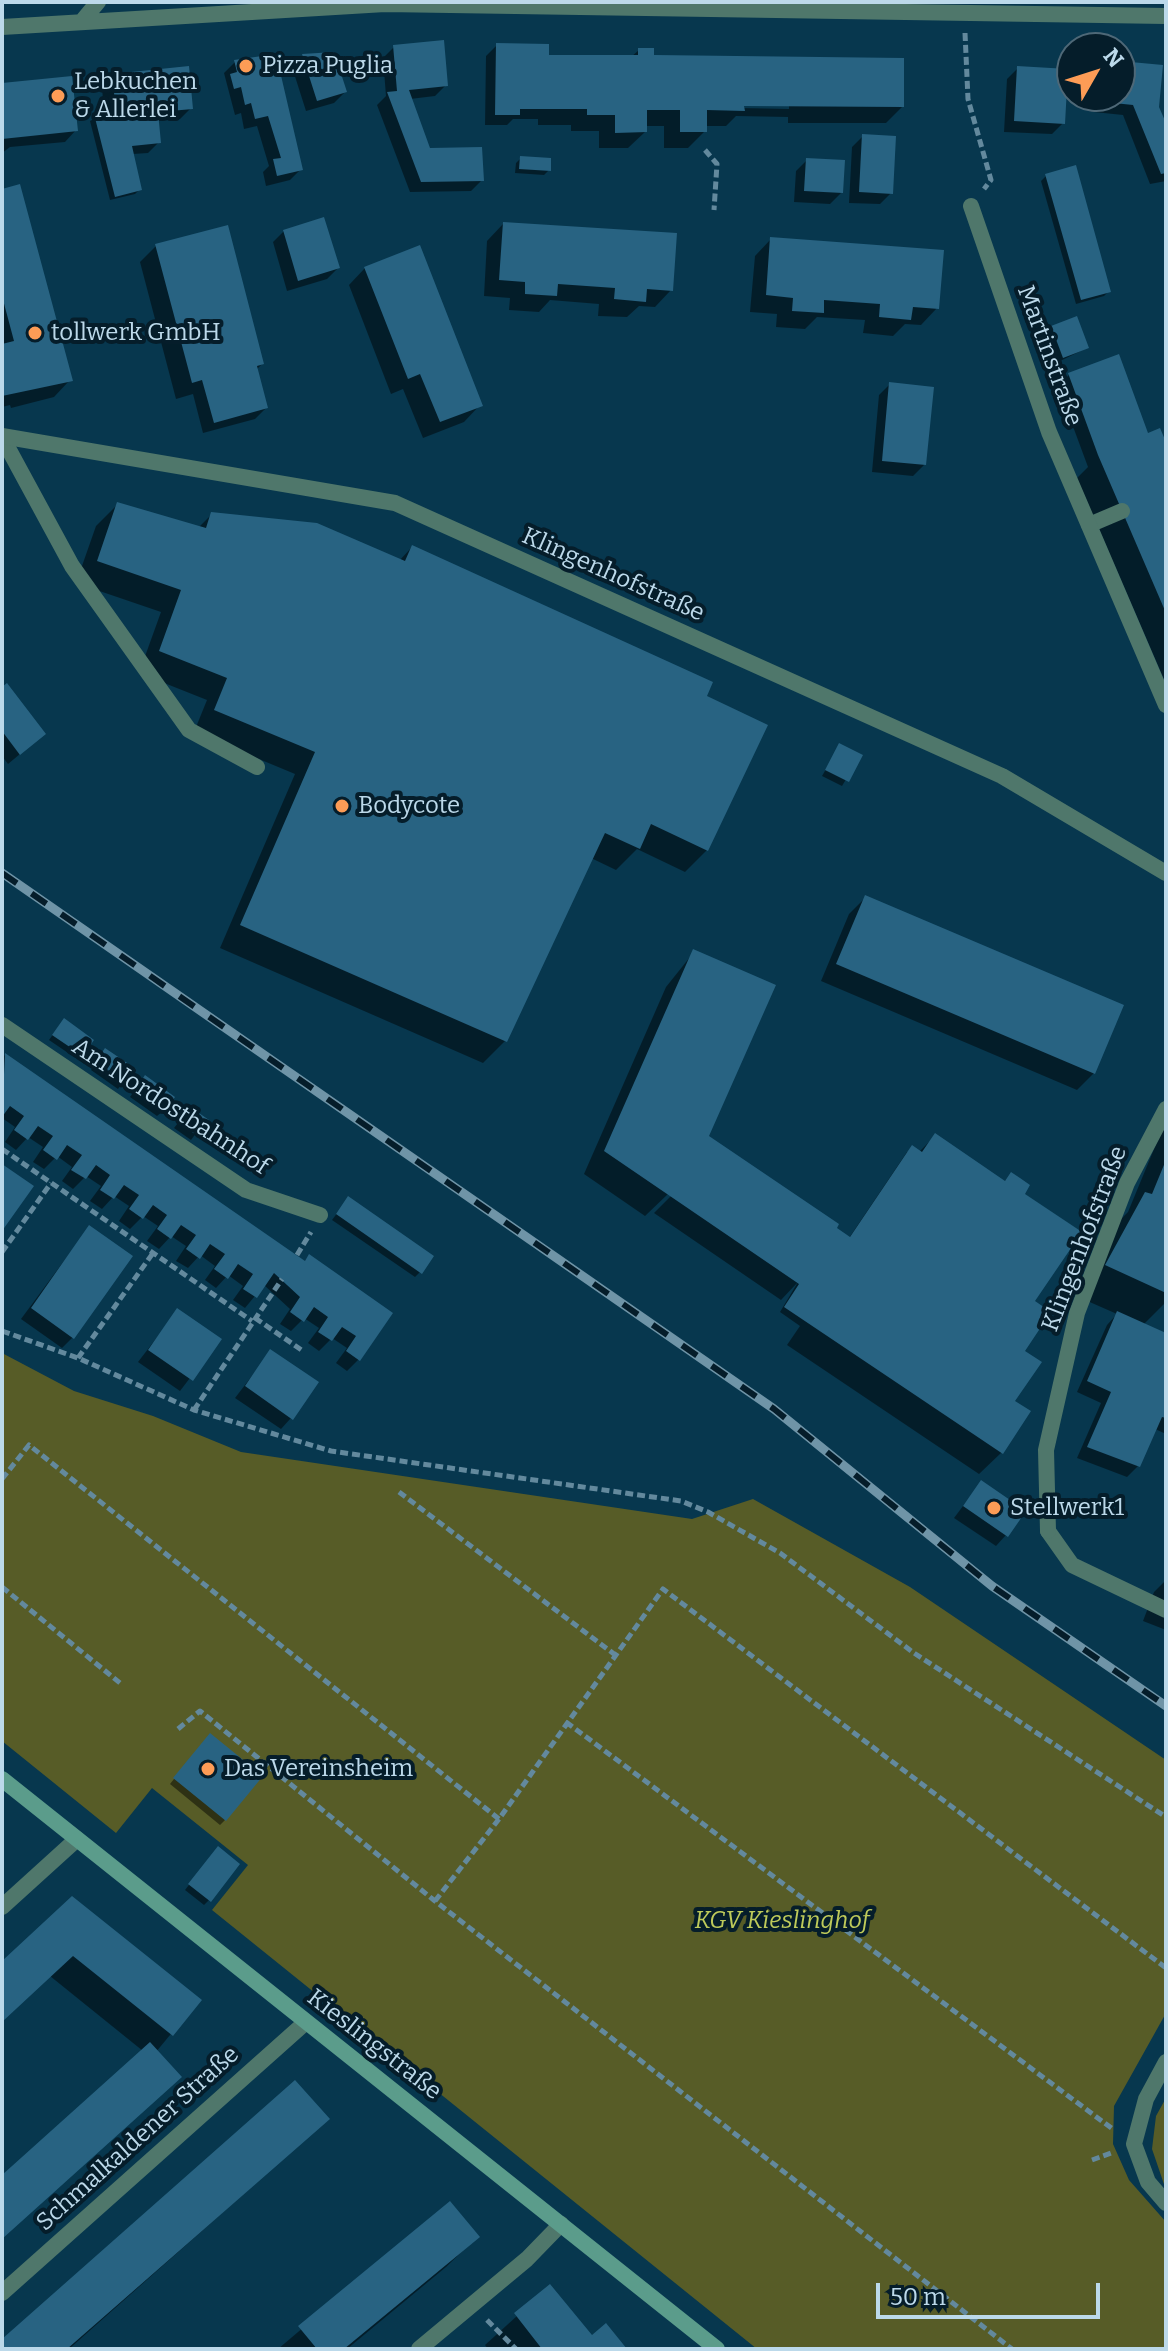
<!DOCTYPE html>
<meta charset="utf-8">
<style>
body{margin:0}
#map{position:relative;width:1168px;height:2351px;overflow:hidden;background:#07374e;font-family:Bitter,serif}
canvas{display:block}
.frame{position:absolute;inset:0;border:4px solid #bcd9ea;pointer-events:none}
.north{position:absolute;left:1056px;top:32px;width:80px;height:80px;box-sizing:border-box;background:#051d2a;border:2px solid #4e6877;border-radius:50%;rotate:51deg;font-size:22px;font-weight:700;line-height:32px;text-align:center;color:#bcd9ea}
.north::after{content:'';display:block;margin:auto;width:28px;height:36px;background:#fd9c56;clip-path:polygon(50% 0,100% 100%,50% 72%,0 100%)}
.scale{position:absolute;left:876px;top:2283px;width:224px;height:36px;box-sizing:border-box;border:4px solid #bcd9ea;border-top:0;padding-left:10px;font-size:24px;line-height:28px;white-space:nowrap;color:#bcd9ea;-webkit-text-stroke:6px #051d2a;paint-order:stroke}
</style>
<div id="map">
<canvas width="1168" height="2351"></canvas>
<div class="frame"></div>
<div class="north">N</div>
<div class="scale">50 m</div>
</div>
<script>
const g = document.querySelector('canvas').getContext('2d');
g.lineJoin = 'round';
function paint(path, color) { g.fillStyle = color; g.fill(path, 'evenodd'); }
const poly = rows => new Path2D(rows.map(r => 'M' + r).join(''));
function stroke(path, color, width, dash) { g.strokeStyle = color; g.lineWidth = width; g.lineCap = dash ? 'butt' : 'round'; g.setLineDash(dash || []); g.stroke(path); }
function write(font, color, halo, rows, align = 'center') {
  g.font = font + ' Bitter,serif'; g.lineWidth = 8; g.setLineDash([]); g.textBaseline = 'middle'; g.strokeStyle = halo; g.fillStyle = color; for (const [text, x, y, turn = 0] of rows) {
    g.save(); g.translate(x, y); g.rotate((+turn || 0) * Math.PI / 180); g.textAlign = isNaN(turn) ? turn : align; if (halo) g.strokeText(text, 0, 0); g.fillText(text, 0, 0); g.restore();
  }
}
paint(poly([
 [2,1353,74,1391,153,1416,241,1452,692,1519,753,1499,910,1587,1166,1760,1166,2013,1114,2106,1113,2144,1129,2180,1166,2222,1166,2349,757,2349,212,1910,248,1865,152,1788,116,1833,2,1741],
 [1166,2098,1166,2190,1152,2149,1156,2116]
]), '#575c27');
paint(poly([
 [497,45,547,56,631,57,639,50,652,57,902,107,886,123,788,123,788,117,736,116,726,126,705,126,705,131,688,148,664,148,664,126,645,126,645,132,628,148,599,148,599,131,571,131,571,125,538,125,538,119,513,119,507,125,485,125,486,56],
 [740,104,789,105,789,109,740,108],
 [394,47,446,85,435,96,410,99,429,150,482,180,471,191,410,192,377,105,386,96,383,58],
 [303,56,345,92,334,103,306,111,292,67],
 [274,57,301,169,290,180,266,186,263,172,269,166,257,126,244,129,241,113,235,115,224,73,235,62],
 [1120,63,1157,107,1166,128,1166,181,1150,184,1123,115,1094,112,1096,96,1120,96],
 [1018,68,1063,123,1052,134,1004,132,1007,79],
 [113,76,191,108,180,119,157,121,159,142,148,153,133,154,140,189,135,194,110,200,90,121,104,114,102,87],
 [2,85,76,130,65,142,10,147,2,153],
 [863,136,891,193,880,204,849,203,852,147],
 [521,158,549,170,544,175,515,173,516,163],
 [807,160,841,193,830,204,794,202,796,171],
 [1046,176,1109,291,1104,296,1076,304,1041,181],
 [2,191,70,380,54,397,11,408,10,405,2,407],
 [503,224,671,290,655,307,639,306,627,317,598,316,599,304,550,300,539,312,509,310,510,298,484,296,487,241],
 [284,231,338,268,327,279,287,291,273,242],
 [771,239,937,308,921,325,905,324,893,336,863,333,865,320,817,317,805,329,776,327,777,314,750,312,755,256],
 [156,246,262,364,256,370,266,408,255,419,203,433,193,394,176,399,140,262],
 [365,268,480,405,464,422,423,438,403,389,391,394,349,285],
 [1052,327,1087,348,1058,362,1047,332],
 [1069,375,1166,447,1166,684,1077,478,1088,467,1058,386],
 [890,384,924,465,913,476,872,472,879,395],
 [118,504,198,528,212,514,399,561,412,547,704,697,707,850,685,872,637,849,616,870,591,858,505,1041,483,1063,220,948,295,774,194,732,207,700,139,673,161,612,76,583,96,526],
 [2,690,44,734,8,764,2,756],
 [840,745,860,756,842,786,822,776],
 [866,897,1094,1073,1077,1090,821,981,849,914],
 [694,952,706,1136,829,1236,849,1238,907,1152,919,1152,935,1136,1004,1182,1011,1175,1022,1194,1033,1302,1001,1453,979,1474,787,1345,800,1326,780,1312,798,1282,781,1300,654,1213,673,1194,668,1194,645,1216,584,1174,666,987],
 [59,1026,82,1055,77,1059,49,1040],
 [5,1055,304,1262,390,1313,358,1360,347,1371,336,1363,347,1348,332,1338,319,1351,308,1343,319,1328,304,1318,291,1331,280,1324,290,1309,264,1285,245,1308,233,1300,243,1286,228,1275,216,1288,205,1280,215,1266,200,1255,188,1268,176,1261,186,1246,171,1236,159,1249,147,1241,158,1226,143,1216,130,1229,119,1221,129,1206,114,1196,102,1209,90,1201,101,1186,86,1176,73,1189,62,1181,72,1167,57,1156,44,1169,33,1162,43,1147,28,1137,16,1150,5,1142,15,1127,2,1118,2,1058],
 [101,1055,133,1069,118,1089,91,1070],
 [140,1083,162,1112,157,1116,130,1097],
 [185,1114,206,1120,191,1140,174,1128],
 [1166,1120,1166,1302,1143,1325,1166,1335,1166,1434,1155,1429,1138,1466,1127,1477,1077,1458,1101,1403,1077,1392,1107,1325,1117,1314,1076,1296,1115,1225,1128,1212],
 [344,1204,420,1272,415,1277,332,1220],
 [89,1227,73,1337,62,1348,21,1319],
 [178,1310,219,1340,180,1391,138,1362],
 [271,1351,291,1418,281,1429,235,1398],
 [981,1482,1006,1535,996,1546,954,1518],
 [1166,1580,1166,1630,1143,1621,1154,1592],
 [205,1740,225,1820,220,1825,170,1784],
 [213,1854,209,1900,204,1905,185,1890],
 [29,1940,199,2000,2,2238,2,2178,143,2051,50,1976,2,2020,2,1964],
 [328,2119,69,2349,2,2349,2,2342],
 [449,2204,477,2237,446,2267,347,2349,278,2349],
 [550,2286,591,2338,625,2349,488,2349,485,2345]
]), '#0007');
paint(poly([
 [444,40,448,86,409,90,430,148,482,147,484,181,421,182,387,92,397,91,393,45],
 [496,43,549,44,549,55,638,55,638,48,654,48,654,55,904,58,904,107,744,106,745,111,707,110,707,132,680,132,680,110,647,110,647,132,615,133,615,115,587,115,587,109,520,109,520,115,495,115],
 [334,52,347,92,317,101,302,54],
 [276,54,303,170,277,176,273,159,281,158,268,116,255,119,251,103,245,105,241,87,234,89,230,74,237,72,234,60],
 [1120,61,1163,65,1159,107,1166,123,1166,173,1161,174,1133,105,1104,102,1105,96,1120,96],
 [189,66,193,109,158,112,161,143,132,146,142,190,115,197,94,114,116,111,112,74],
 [1017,66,1068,69,1065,124,1014,121],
 [72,76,78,131,2,139,2,83],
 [862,134,896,136,893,194,859,192],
 [520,156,551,158,551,171,519,169],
 [806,158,845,160,843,193,804,191],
 [1076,165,1111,292,1081,300,1045,174],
 [20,184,73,381,2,396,2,344,14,341,2,296,2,189],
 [324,217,340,268,298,281,283,230],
 [503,222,677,233,673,291,647,289,646,302,614,299,615,288,558,284,557,296,525,294,525,282,499,280],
 [228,225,264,364,257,366,268,408,214,423,202,380,192,383,155,244],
 [770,237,944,250,939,309,913,307,911,320,879,317,880,304,824,300,824,313,792,311,793,298,766,295],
 [420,245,483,406,440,422,420,374,408,379,364,267],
 [1077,316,1089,348,1063,358,1051,326],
 [1119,354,1148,433,1160,428,1166,442,1166,613,1098,455,1068,373],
 [889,382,934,387,926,465,882,461],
 [117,502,206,528,211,512,317,523,405,561,412,545,713,682,707,696,768,725,708,851,651,824,640,849,605,833,507,1042,240,925,315,752,214,710,227,678,159,651,181,590,97,561],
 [7,683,46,734,20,755,2,731,2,687],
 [839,743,863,755,849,782,825,770],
 [865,895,1124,1005,1095,1074,836,964],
 [693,949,776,985,709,1136,839,1224,837,1228,850,1237,912,1145,922,1152,935,1133,1005,1181,1011,1172,1020,1178,1030,1185,1025,1194,1082,1232,1035,1301,1051,1312,1025,1351,1042,1362,1015,1401,1031,1411,1003,1454,784,1307,799,1284,604,1151],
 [64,1018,94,1040,83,1056,52,1035],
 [105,1048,136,1069,125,1085,94,1064],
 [5,1053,305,1261,309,1254,393,1313,360,1361,346,1351,356,1336,342,1327,332,1341,318,1332,328,1317,314,1307,304,1322,290,1312,300,1297,274,1273,257,1298,243,1289,253,1274,238,1264,228,1279,214,1269,225,1254,210,1244,200,1259,186,1249,196,1235,181,1225,171,1239,157,1229,167,1215,153,1205,143,1219,129,1209,139,1195,124,1185,114,1199,100,1190,110,1175,96,1165,86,1179,71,1170,82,1155,67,1145,57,1160,43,1150,53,1136,38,1126,28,1140,14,1130,24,1116,10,1106,2,1117],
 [145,1075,175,1097,164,1113,134,1092],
 [189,1106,209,1120,198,1136,178,1123],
 [1166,1160,1166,1293,1105,1265,1145,1192,1152,1194],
 [2,1164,34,1186,2,1231],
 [348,1196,434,1256,422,1274,336,1214],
 [89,1225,133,1256,74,1339,31,1308],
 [177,1308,222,1339,193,1381,148,1350],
 [1117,1311,1166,1333,1166,1418,1162,1417,1140,1467,1087,1447,1111,1392,1087,1381],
 [270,1349,319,1382,293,1420,245,1386],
 [981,1480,1026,1511,1008,1537,963,1506],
 [210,1733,263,1776,226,1821,173,1778],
 [218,1846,240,1864,211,1902,188,1884],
 [72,1896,202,2000,173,2036,73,1956,2,2022,2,1961],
 [150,2042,182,2077,2,2239,2,2175],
 [295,2080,330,2119,67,2349,2,2349,2,2339],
 [450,2201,480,2237,344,2349,317,2349,298,2326],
 [550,2284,592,2335,606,2323,627,2349,542,2349,514,2313]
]), '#286382');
stroke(poly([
 [965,33,968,99,991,180,984,189],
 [705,150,717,164,714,210],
 [2,1149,252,1321],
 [2,1252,51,1183],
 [297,1255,311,1232],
 [255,1318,303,1351],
 [2,1331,78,1358,194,1410,331,1451,681,1501,708,1512,780,1553,914,1653,1166,1817],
 [78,1358,153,1253],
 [194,1410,282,1279],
 [2,1479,29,1445,499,1819],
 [399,1492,614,1654],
 [2,1587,120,1683],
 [566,1722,1114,2130],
 [178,1729,200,1711,435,1901,1012,2349],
 [435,1901,499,1819,663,1589,1166,1968],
 [1092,2160,1114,2152],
 [487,2320,516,2349]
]), '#63899d', 5, [8, 4]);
stroke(poly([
 [2,437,72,566,189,730,257,767],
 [1089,525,1122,511],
 [1048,1531,1072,1565,1166,1610],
 [1166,2062,1146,2099,1134,2144,1148,2182,1166,2203]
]), '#4f776b', 16);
stroke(poly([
 [83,20,98,2],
 [2,27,385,4,1166,16],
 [971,206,1049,432,1166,705],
 [2,436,395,503,1002,776,1166,873],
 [2,1025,246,1190,320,1215],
 [1048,1531,1046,1450,1077,1313,1127,1183,1166,1109],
 [2,1907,77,1839],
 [2,2293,306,2022],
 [419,2349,527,2259,561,2224]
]), '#4f776b', 16);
stroke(poly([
 [2,1779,717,2349]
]), '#5b9c8b', 16);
const rail = poly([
 [2,873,774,1409,992,1586,1166,1706]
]);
stroke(rail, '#6f94a7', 9);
stroke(rail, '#051d2a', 6, [18]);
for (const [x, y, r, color] of [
 [246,66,8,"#fd9c56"],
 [58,96,8,"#fd9c56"],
 [35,333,8,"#fd9c56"],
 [342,806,8,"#fd9c56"],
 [994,1508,8,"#fd9c56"],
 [208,1769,8,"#fd9c56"]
]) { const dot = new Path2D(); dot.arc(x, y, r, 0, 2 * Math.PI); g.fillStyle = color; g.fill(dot); stroke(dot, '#051d2a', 3); }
write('24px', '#bcd9ea', '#051d2a', [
 ["Pizza Puglia",262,66],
 ["Lebkuchen",74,82],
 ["& Allerlei",74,110],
 ["tollwerk GmbH",51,333],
 ["Bodycote",358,806],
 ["Stellwerk1",1010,1508],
 ["Das Vereinsheim",224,1769]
], 'left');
write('24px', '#bcd9ea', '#051d2a', [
 ["Martinstraße",1049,356,70],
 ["Klingenhofstraße",613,575,24],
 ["Am Nordostbahnhof",170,1107,33],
 ["Klingenhofstraße",1085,1239,-69],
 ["Kieslingstraße",374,2045,38],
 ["Schmalkaldener Straße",138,2139,-42]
]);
write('italic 24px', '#beca5a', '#051d2a', [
 ["KGV Kieslinghof",782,1921]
]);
</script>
